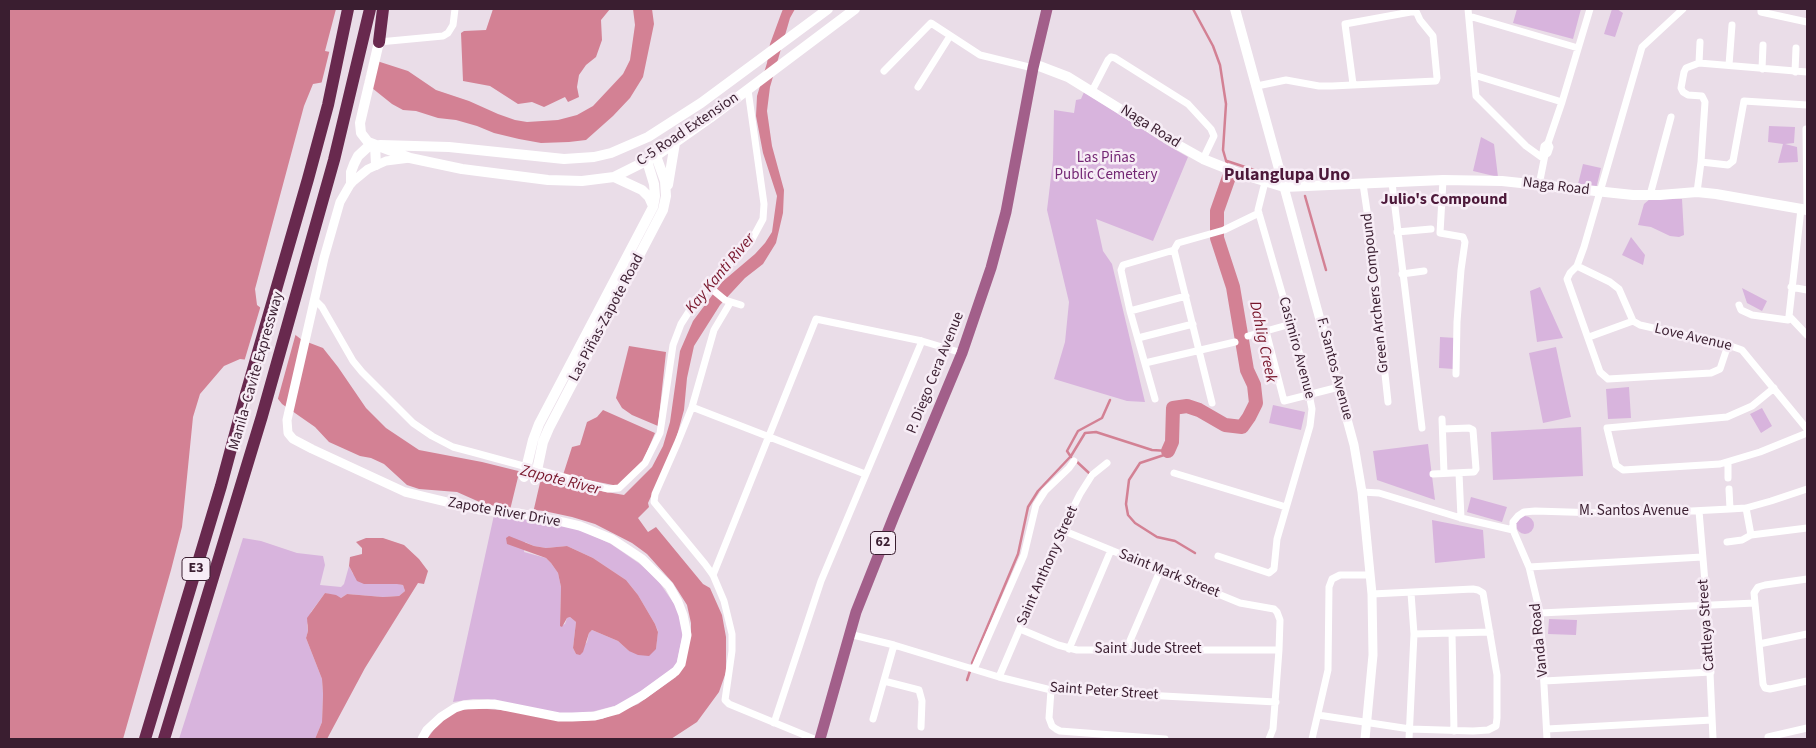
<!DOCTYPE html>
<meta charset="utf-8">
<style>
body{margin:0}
#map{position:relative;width:1816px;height:748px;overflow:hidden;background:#eadde8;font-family:"Source Sans 3",sans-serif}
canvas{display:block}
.frame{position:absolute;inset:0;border:10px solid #3a1e30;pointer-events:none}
</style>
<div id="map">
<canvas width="1816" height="748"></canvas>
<div class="frame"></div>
</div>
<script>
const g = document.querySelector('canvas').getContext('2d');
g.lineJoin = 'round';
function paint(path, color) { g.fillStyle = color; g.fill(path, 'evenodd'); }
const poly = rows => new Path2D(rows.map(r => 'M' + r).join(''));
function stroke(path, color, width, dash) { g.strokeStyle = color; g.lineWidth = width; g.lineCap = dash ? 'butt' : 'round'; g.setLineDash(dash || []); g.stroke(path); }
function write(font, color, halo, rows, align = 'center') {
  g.font = font + ' "Source Sans 3",sans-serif'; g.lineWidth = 5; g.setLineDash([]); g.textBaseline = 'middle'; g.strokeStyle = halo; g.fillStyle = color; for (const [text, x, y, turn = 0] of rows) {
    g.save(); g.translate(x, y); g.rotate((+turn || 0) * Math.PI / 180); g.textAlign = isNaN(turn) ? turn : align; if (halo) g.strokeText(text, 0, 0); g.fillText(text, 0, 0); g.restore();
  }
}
paint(poly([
 [1517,9,1581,9,1573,39,1513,23],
 [1612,9,1617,9,1623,13,1615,37,1604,34],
 [1084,92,1167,145,1188,157,1153,241,1096,219,1103,251,1112,264,1145,402,1127,401,1054,379,1065,342,1069,302,1047,210,1053,160,1054,110,1074,113,1076,100,1081,99],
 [1769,126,1795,127,1794,143,1785,144,1797,147,1798,162,1778,163,1783,144,1768,142],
 [1481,137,1494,144,1498,177,1473,171],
 [1583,164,1601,168,1596,189,1578,184],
 [1651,198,1682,199,1684,235,1679,237,1670,236,1651,227,1638,225,1644,204],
 [1631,237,1645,255,1643,265,1622,255],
 [1540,287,1563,338,1537,342,1530,291],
 [1742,288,1767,301,1762,311,1747,303],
 [1440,337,1456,338,1454,369,1439,368],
 [1556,347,1571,417,1543,423,1529,353],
 [1629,387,1631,418,1608,419,1606,389],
 [1273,405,1305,412,1301,430,1269,423],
 [1762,408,1772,426,1761,433,1750,414],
 [1581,427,1583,476,1493,480,1491,432],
 [1428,444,1435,500,1377,480,1373,451],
 [1471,497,1507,507,1502,522,1467,512],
 [494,515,563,525,585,532,611,544,640,564,657,579,677,608,682,627,682,638,677,662,672,669,634,696,618,705,591,712,563,714,488,699,473,699,453,702],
 [525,542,534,546,546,548,567,546,593,558,626,580,638,595,655,624,658,631,656,649,629,651,618,641,592,630,589,633,587,642,576,654,573,648,576,622,570,617,567,618,565,624,560,626,561,587,558,573,551,563,546,558,524,552],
 '1516 525a9 9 0 1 1 18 0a9 9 0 1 1-18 0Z',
 [1432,520,1483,530,1485,558,1435,563],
 [243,538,261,541,297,553,323,556,325,565,320,585,341,587,344,584,349,566,353,574,403,585,405,591,399,596,383,597,347,594,341,598,325,593,311,612,307,625,308,631,306,638,322,679,323,694,322,722,315,739,179,739],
 [1549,619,1577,620,1576,635,1548,634]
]), '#d8b4dd');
paint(poly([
 [9,9,336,9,325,51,377,61,408,71,436,90,469,101,498,114,515,120,527,122,558,120,577,115,593,106,623,74,630,60,635,25,633,9,652,9,654,24,643,77,630,98,613,116,586,140,569,142,541,143,519,139,494,133,477,126,456,120,438,118,416,111,403,110,392,104,367,84,336,80,313,84,304,106,255,289,257,305,302,340,323,348,338,367,366,408,386,428,419,450,482,462,595,490,624,495,652,467,663,446,670,422,680,351,693,321,722,282,755,254,765,243,772,232,777,196,763,153,756,116,757,96,767,63,770,44,781,14,783,9,795,9,790,18,770,87,767,111,772,146,784,190,783,213,776,243,763,264,745,278,720,305,694,346,687,378,684,410,675,443,648,503,649,507,638,518,648,532,656,527,703,584,710,588,722,615,726,637,726,672,719,692,697,722,671,739,427,739,438,724,456,711,474,708,501,710,580,721,602,719,638,704,676,677,691,634,691,623,687,605,673,583,647,554,632,543,595,524,572,517,544,511,496,506,484,504,457,492,419,489,407,485,384,464,371,458,360,456,329,442,315,427,282,404,248,360,240,359,224,366,200,394,193,417,182,527,171,570,123,739,9,739],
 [493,9,610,9,601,20,602,40,596,57,586,65,579,75,577,87,579,97,568,102,565,97,544,107,532,102,518,104,490,86,463,81,461,33,464,31,486,30],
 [629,346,666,352,658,426,632,415,622,408,616,398],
 [603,410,655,433,643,461,618,486,563,475,572,447,580,445,587,422,597,417],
 [509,536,534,546,546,548,567,546,593,558,626,580,638,595,655,624,658,632,656,649,649,656,638,655,629,651,618,641,592,630,589,633,583,652,580,655,576,654,573,648,576,622,570,617,567,618,562,627,560,626,561,587,558,573,551,563,546,558,507,544,506,538],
 [366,538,383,538,404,545,419,559,428,571,424,584,418,583,365,668,327,739,315,739,322,722,323,694,322,679,306,638,308,631,307,618,325,593,336,595,341,598,347,594,383,597,399,596,405,591,403,585,397,584,364,584,357,581,349,566,350,557,362,554,362,548,356,542]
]), '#d38194');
paint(poly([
 [330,49,371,57,364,86,336,82,321,85],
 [261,305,296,333,277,402,256,371,247,362,244,362],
 [520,469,542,474,533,513,510,510]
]), '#eadde8');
stroke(poly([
 [1193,9,1213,46,1220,65,1226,104,1223,150,1227,164],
 [1227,161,1278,178],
 [1289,180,1300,179,1302,183],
 [1305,196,1326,270],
 [1168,451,1164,455,1140,463,1129,480,1126,504,1128,515,1135,523,1157,537,1175,541,1195,553],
 [1071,457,1067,451,1078,431,1102,418,1110,400],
 [1075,460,1089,473],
 [972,663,1018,554,1028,507,1038,491,1071,456,1085,433,1096,432,1152,450,1168,451],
 [967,680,970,671]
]), '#d38194', 2.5);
stroke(poly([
 [1168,451,1172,442,1173,408,1187,406,1199,410,1225,425,1242,427,1249,417,1256,403,1254,385,1247,370,1233,287,1217,238,1217,211,1229,177]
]), '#d38194', 14);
stroke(poly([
 [1468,9,1476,96,1526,146,1544,159],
 [1683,9,1642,47,1584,247,1577,266,1570,273,1567,279,1600,372,1608,379,1711,373,1720,369,1728,345],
 [1761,9,1761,12,1807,22],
 [1469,16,1578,48],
 [379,42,443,36,448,33,453,25,455,9],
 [1699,63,1700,42],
 [1729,65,1732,25],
 [1762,69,1763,45],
 [884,71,931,23,980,55,1033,68],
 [1795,72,1796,48],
 [1474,75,1562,102],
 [1353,84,1345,24,1416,11],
 [1257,86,1286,80,1319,86,1332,86,1436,81,1437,78,1433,36,1420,20,1415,9],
 [918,87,950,36],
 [1092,91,1108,60,1111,57,1115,58,1188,104,1211,129,1214,136,1203,159],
 [1806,129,1807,208],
 [1545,155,1543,152,1544,146,1548,143,1562,102,1590,9],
 [1701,162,1728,165,1733,161,1744,101,1807,105],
 [1443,180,1440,233,1463,237,1465,242,1461,270,1457,322,1456,374],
 [1392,183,1422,428],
 [1363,184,1377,278,1377,300,1388,402],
 [1539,185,1545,155,1548,153,1550,147,1548,143],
 [1697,192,1701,162,1705,102,1702,96,1688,95,1683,92,1681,88,1684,72,1686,68,1699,63,1807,72],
 [1650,195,1671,117],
 [1801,209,1789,316,1807,335],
 [1397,232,1431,229],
 [1577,266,1610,282,1619,289,1633,321,1640,325,1728,345,1742,350,1807,429],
 [1402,274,1424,271],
 [708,286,725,300,741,305],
 [1791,287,1807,290],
 [315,300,322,307,353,361,362,372,413,423,432,436,453,447,472,452,608,489,619,488,645,463,660,433,673,345,681,324,695,302,708,286,750,243,763,219,764,204,748,90],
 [730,303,714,330,692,407,677,444,655,494,654,502,705,564,713,575,724,601,732,634,732,651,725,700,729,704,814,739],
 [1739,305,1741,310,1752,315,1788,320,1789,316],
 [1130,311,1186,296],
 [1266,331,1284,401,1339,387],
 [1248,336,1291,324],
 [1589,337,1633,321],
 [1138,338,1193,324],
 [1145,363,1235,342],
 [1774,388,1752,406,1727,417,1607,428,1616,465,1623,470,1720,464,1760,452,1807,433],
 [1155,399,1130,311,1121,270,1123,265,1174,250],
 [1212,403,1174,250,1178,243,1224,230,1259,213],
 [692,407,865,474],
 [1442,419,1444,473],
 [1728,462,1728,478],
 [1174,473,1286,507],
 [1459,473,1461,518],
 [1433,474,1474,472,1476,469,1473,430,1469,428,1443,429],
 [1362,492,1379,493,1461,518,1513,530],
 [1746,508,1751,535],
 [1730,509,1746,508,1771,501,1807,489],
 [1699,511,1707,606,1713,739],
 [1062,530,1240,603,1274,609,1277,612,1280,620,1279,650,1273,729,1269,739],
 [1727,542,1742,540,1751,535,1807,528],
 [1218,556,1269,573,1274,569,1277,539,1310,426,1312,409,1304,369,1258,210,1265,182],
 [1529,567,1702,557],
 [713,575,816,319,922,341,962,353],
 [1807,579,1765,585,1758,587,1754,593,1763,684,1765,688,1770,689,1807,681],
 [1540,613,1755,603],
 [1020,629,1058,645,1077,650,1279,650],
 [1452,633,1454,731],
 [849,634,894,645,999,677,1051,690,1276,702],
 [1414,634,1490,632],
 [1759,644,1807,634],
 [1069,649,1111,550],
 [1126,650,1160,571],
 [974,669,1024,555,1036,505,1045,491,1069,468,1074,461],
 [999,677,1062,530,1080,494,1092,475,1107,463],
 [884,681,919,690,922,701,921,727],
 [1544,681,1711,672],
 [1051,690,1049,718,1052,726,1056,729,1060,731,1165,739],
 [1318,715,1410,729,1473,731,1488,730,1496,726,1497,718,1497,675,1483,593,1478,590,1473,589,1372,594],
 [873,719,894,645],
 [774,723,821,581,922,341],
 [1547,729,1712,720],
 [1312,739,1328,670,1329,587,1332,579,1340,575,1370,575],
 [1409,739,1414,634,1411,593],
 [1547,739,1540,613,1529,567,1513,530,1513,522,1518,516,1524,512,1535,511,1633,514,1730,509,1729,489],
 [1768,739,1768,737,1807,728]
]), '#fff', 7);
stroke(poly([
 [410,158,386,161,368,169,351,183,340,202,324,258,287,420,288,433,293,439,312,449,405,492,480,510,518,513,563,522,580,526,612,539,642,559,669,586,678,602,683,615,687,635,681,664,676,671,643,695,617,710,595,716,572,717,559,717,494,704,464,705,455,708,441,717,427,730,422,739],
 [1284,187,1354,445,1362,492,1372,594,1373,655,1365,739]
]), '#fff', 9);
stroke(poly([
 [1235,9,1284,187],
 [379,42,360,123,361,133,368,142,410,158,462,169,548,180,582,181,614,177,656,156,710,118,855,9],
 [1034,64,1068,77,1178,145,1203,159,1238,173,1284,187,1443,180,1502,181,1633,195,1660,195,1697,192,1716,194,1807,210],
 [375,145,376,165],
 [380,145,449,147,564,159,594,157,611,153,648,137,701,103,828,9],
 [614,177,642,190,649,197,653,206],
 [351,183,351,172,354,164,358,156,371,144],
 [668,185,675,143],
 [524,477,533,440,539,424,653,207,655,196,654,184,647,161],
 [535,480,543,442,549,428,663,210,666,196,665,181,656,156]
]), '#fff', 10);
stroke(poly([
 [820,739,856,612,894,516,962,353,991,268,1006,212,1033,68,1047,9]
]), '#a25f8a', 11);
stroke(poly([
 [379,42,383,9],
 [145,739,221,486,245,397,308,179,328,105,348,9],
 [164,739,262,416,334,160,370,9]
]), '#68294e', 12);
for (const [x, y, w] of [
 [883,543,25],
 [196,569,28]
]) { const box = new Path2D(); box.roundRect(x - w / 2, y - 11.5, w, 23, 4); g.fillStyle = '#f7edf6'; g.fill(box); stroke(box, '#3a1e30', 1); }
write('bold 14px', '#3a1e30', null, [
 ["62",883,543],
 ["E3",196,569]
]);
write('15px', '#3a1e30', '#f7edf6', [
 ["Naga Road",1150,127,32],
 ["C-5 Road Extension",688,130,-34],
 ["Naga Road",1556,187,7],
 ["Green Archers Compound",1376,293,-96],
 ["Las Piñas-Zapote Road",607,318,-62],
 ["Love Avenue",1693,338,13],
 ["Casimiro Avenue",1296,348,75],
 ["F. Santos Avenue",1334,369,75],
 ["Manila–Cavite Expressway",257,371,-74],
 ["P. Diego Cera Avenue",936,373,-68],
 ["M. Santos Avenue",1634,512],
 ["Zapote River Drive",504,513,10],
 ["Saint Anthony Street",1048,566,-66],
 ["Saint Mark Street",1169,574,22],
 ["Cattleya Street",1707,625,-94],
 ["Vanda Road",1540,640,-96],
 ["Saint Jude Street",1148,650],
 ["Saint Peter Street",1104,692,4]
]);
write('15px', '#732673', '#f7edf6', [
 ["Las Piñas",1106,159],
 ["Public Cemetery",1106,176]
]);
write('bold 16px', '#4d193a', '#f7edf6', [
 ["Julio's Compound",1444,200]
]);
write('italic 16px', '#78162b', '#f7edf6', [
 ["Kay Kanti River",721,274,-50],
 ["Dahlig Creek",1262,342,78],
 ["Zapote River",560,481,14]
]);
write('bold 18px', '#4d193a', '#f7edf6', [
 ["Pulanglupa Uno",1287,176]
]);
</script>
